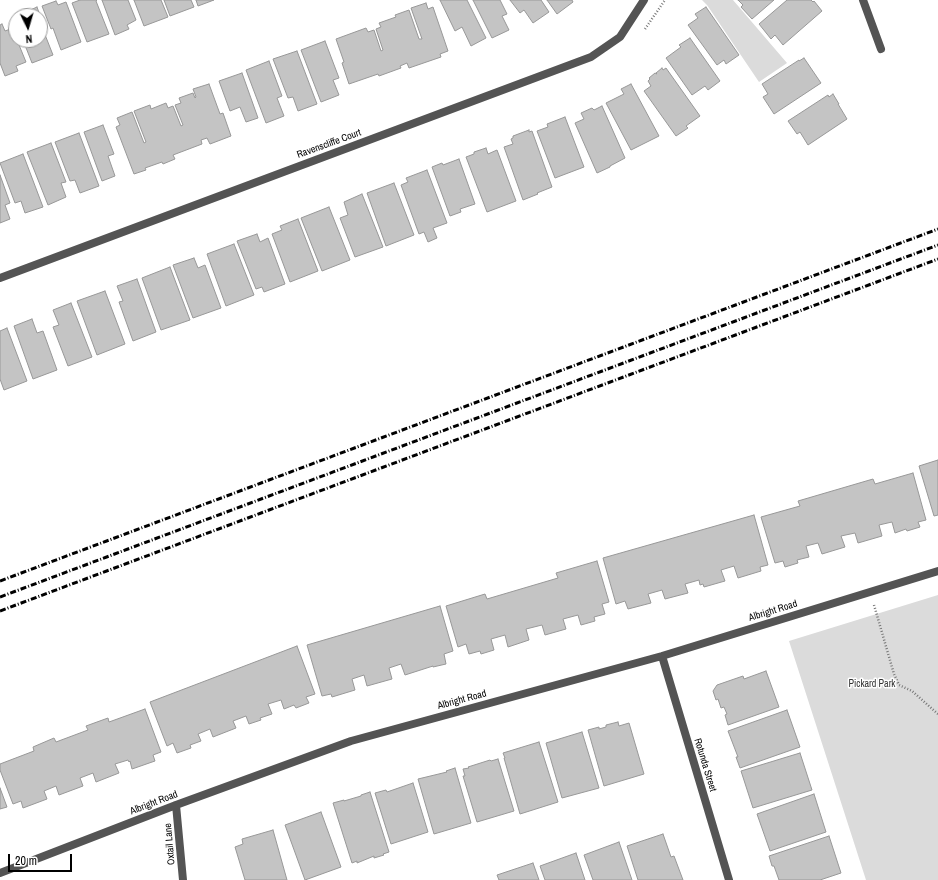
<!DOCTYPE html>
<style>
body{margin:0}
#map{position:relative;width:938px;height:880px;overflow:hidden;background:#fff;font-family:"Archivo Narrow",sans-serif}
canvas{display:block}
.north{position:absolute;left:8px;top:8px;width:40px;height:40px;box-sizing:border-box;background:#fff;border:1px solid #999;border-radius:50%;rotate:175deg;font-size:11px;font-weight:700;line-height:16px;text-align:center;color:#000}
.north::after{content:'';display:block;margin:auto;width:14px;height:18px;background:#000;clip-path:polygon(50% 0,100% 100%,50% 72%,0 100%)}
.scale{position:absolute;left:8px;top:854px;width:64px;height:18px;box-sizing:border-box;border:2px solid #000;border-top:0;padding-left:5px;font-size:12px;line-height:14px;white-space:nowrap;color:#000;-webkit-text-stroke:3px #fff;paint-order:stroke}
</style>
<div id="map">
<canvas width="938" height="880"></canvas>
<div class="north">N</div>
<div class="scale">20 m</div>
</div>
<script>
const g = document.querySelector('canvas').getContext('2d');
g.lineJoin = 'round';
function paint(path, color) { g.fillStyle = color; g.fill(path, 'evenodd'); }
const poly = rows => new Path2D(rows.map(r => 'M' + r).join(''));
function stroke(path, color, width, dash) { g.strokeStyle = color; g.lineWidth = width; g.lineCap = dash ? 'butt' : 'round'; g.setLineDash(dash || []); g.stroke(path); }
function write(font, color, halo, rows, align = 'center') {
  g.font = font + ' "Archivo Narrow",sans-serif'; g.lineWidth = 3; g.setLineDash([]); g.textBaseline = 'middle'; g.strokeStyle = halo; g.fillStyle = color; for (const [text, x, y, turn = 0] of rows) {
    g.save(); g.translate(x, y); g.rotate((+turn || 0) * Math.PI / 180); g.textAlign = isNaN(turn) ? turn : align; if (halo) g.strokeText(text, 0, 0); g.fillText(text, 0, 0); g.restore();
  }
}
paint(poly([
 [702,0,733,0,787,63,759,82,707,5],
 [938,595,938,880,866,880,789,641]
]), '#dbdbdb');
const building = poly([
 [80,0,97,0,96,1,109,34,87,42,72,3,80,0],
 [102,0,128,0,136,20,127,25,129,29,115,35,102,0],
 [134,0,161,0,168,17,144,26,134,0],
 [164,0,191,0,194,7,170,16,164,0],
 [196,0,214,0,198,6,196,0],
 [440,0,467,0,486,38,471,46,462,27,455,31,440,0],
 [473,0,500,0,507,14,502,16,509,30,492,38,473,0],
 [510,0,541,0,549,12,533,23,524,10,520,13,510,0],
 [547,0,572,0,573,2,557,14,547,0],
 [738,0,774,0,752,19,741,7,743,5,738,0],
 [787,0,811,0,813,2,814,1,822,11,783,45,775,35,771,39,759,24,787,0],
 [56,1,58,5,66,2,81,42,61,50,53,28,51,29,42,6,56,1],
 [426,3,428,9,433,7,448,51,440,54,441,57,409,68,407,63,400,66,401,68,379,76,378,74,349,84,342,63,344,62,336,39,366,28,368,32,374,30,381,51,383,50,376,29,381,27,379,23,396,17,395,15,409,10,419,39,422,39,411,8,426,3],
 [37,7,42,21,40,22,53,55,32,63,23,40,40,40,40,16,25,16,24,13,37,7],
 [706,7,739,55,726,64,724,60,717,65,688,25,698,18,695,14,706,7],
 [2,24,5,31,13,28,16,37,16,40,17,40,26,62,16,66,18,71,5,76,0,63,0,25,2,24],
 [690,38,720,81,708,90,705,86,692,95,666,58,681,47,679,45,690,38],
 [325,41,339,78,333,80,339,95,321,102,301,50,325,41],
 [297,51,317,104,298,111,293,97,288,98,273,59,297,51],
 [804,58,821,83,774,114,763,97,768,94,762,84,799,60,799,61,804,58],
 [269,61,282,96,277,98,284,116,266,123,246,70,269,61],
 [662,68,663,70,666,68,700,116,686,126,688,128,676,136,644,91,651,86,648,81,650,79,649,78,655,73,657,74,656,73,662,68],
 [242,73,258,118,246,122,240,107,230,111,219,81,242,73],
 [209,84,220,114,223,113,231,136,210,144,207,138,201,140,202,144,173,155,175,159,163,164,162,162,145,168,146,170,134,174,116,127,120,125,117,118,132,112,144,143,146,142,134,111,150,105,151,109,166,103,168,108,173,106,181,126,183,125,175,105,181,103,179,98,193,93,195,98,196,97,193,89,209,84],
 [631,84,659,136,631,150,606,103,624,94,621,89,631,84],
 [833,94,839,104,838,104,847,119,808,145,800,132,797,134,788,121,828,95,829,97,833,94],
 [602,106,625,158,610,166,610,167,597,173,575,123,584,119,581,113,592,108,594,110,602,106],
 [565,117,584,167,555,178,537,131,548,127,547,124,565,117],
 [103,125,114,154,108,156,115,176,102,181,84,132,103,125],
 [529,130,529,132,532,131,552,187,537,193,538,194,523,200,504,147,513,144,511,139,513,138,513,136,529,130],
 [79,133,99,186,80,193,75,180,70,181,55,142,79,133],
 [51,143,66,182,61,183,66,197,48,205,27,152,51,143],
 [486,148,488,154,497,150,516,201,487,212,466,157,474,154,474,152,486,148],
 [23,154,43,207,25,213,21,201,15,203,0,163,23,154],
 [459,159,475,204,460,209,461,212,450,216,432,167,442,163,443,165,459,159],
 [427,170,447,223,433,228,437,238,428,242,424,232,419,234,401,185,408,182,406,178,427,170],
 [0,175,10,203,5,205,10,219,0,223,0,175],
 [394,183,414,235,386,246,367,193,394,183],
 [362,194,383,247,355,257,340,218,348,215,344,202,362,194],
 [329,207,350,260,322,271,301,218,329,207],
 [298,219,318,271,290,282,272,234,282,230,280,226,298,219],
 [257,234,260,242,268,238,285,284,264,292,262,287,256,289,237,241,257,234],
 [234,244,254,295,226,306,207,254,234,244],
 [194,258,198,268,205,265,221,308,193,318,173,265,194,258],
 [170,267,190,320,161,330,142,278,170,267],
 [137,279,156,332,133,341,119,302,123,301,117,286,137,279],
 [105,291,125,344,97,355,77,301,105,291],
 [71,303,92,357,68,366,53,327,59,325,53,310,71,303],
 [32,319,37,333,43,331,57,370,33,379,14,326,32,319],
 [7,328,27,381,4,390,0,379,0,331,7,328],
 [938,460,938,515,934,516,919,466,938,460],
 [913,473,926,520,918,522,920,527,907,531,906,529,895,533,892,522,879,525,882,536,858,543,855,533,841,536,845,547,822,554,818,543,806,546,809,557,797,560,798,563,785,567,783,561,775,563,761,517,800,506,798,501,873,479,875,484,913,473],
 [754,515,768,565,760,567,761,571,738,578,734,566,721,570,725,581,704,587,703,584,700,585,699,580,685,584,688,593,665,599,662,590,648,594,651,603,628,609,625,601,616,604,603,558,754,515],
 [597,561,609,602,602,604,605,614,594,617,595,621,581,625,578,615,563,619,566,629,545,635,542,625,526,629,529,640,508,647,505,635,491,639,494,650,481,654,480,651,469,654,466,644,458,647,446,606,485,594,487,599,558,578,556,573,597,561],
 [440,606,453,651,444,654,446,664,433,667,433,666,405,675,401,664,389,668,392,679,367,686,364,675,352,679,355,690,332,697,331,694,322,696,307,645,440,606],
 [297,646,315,694,306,697,309,703,296,708,294,705,284,709,281,700,268,704,272,714,260,718,261,720,249,724,246,716,233,721,236,728,213,737,210,729,198,734,201,741,190,745,191,748,177,753,173,743,167,746,150,702,297,646],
 [766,671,779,707,728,725,725,715,727,714,724,707,721,708,718,699,716,700,713,691,717,685,743,676,744,679,766,671],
 [145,709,161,752,153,755,155,761,132,769,130,761,129,762,128,760,115,764,119,773,96,782,93,773,80,778,83,786,59,795,56,786,44,791,47,799,23,808,21,801,13,804,0,770,0,764,34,751,33,747,54,738,56,742,88,730,86,726,108,718,109,722,145,709],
 [787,710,800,747,740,768,736,757,738,757,728,731,787,710],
 [618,722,619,726,629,723,644,774,604,786,588,730,599,727,599,729,606,727,606,725,618,722],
 [582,732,599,788,562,798,546,743,582,732],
 [539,742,558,802,520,814,504,758,505,758,503,753,539,742],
 [800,753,812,790,753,808,741,771,800,753],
 [498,759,514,811,477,822,463,776,465,776,463,769,469,768,468,767,490,760,491,761,498,759],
 [455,768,471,823,434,834,418,779,447,772,446,771,455,768],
 [413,783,428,832,391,844,375,793,386,790,387,792,413,783],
 [0,788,7,807,0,809,0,788],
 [370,792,389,852,383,854,384,855,374,858,374,856,357,863,357,861,352,863,333,803,344,800,344,801,361,796,361,795,370,792],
 [814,794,826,832,770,851,757,814,814,794],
 [321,812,341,867,305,880,285,825,321,812],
 [273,830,287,880,245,880,235,847,243,844,242,839,273,830],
 [663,834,671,857,674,856,683,880,638,880,627,846,663,834],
 [829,836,841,873,820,880,779,880,774,866,772,866,769,856,829,836],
 [619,842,632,880,593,880,584,855,619,842],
 [576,853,585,880,545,880,540,866,576,853],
 [533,863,539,880,499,880,497,875,533,863]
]);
paint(building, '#c4c4c4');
stroke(building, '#989898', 1);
stroke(poly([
 [645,29,665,0],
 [874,605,894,674,899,685,912,691,938,714]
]), '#767676', 2.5, [1, 2]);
stroke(poly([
 [863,0,881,49],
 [0,278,591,57,620,37,644,0],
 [662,656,729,880],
 [176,805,183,880],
 [0,873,176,805,351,741,662,656,938,571]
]), '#545454', 8);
stroke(poly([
 [0,581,938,229],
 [0,597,938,245],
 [0,611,938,259]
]), '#000', 3, [6, 2, 1, 2]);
write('10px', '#000', '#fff', [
 ["Ravenscliffe Court",329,144,-20],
 ["Albright Road",773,611,-17],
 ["Albright Road",462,700,-15],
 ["Rotunda Street",705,765,73],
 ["Albright Road",154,803,-21],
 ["Oxtail Lane",170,844,-95]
]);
write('10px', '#323232', '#fff', [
 ["Pickard Park",872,684]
]);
</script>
